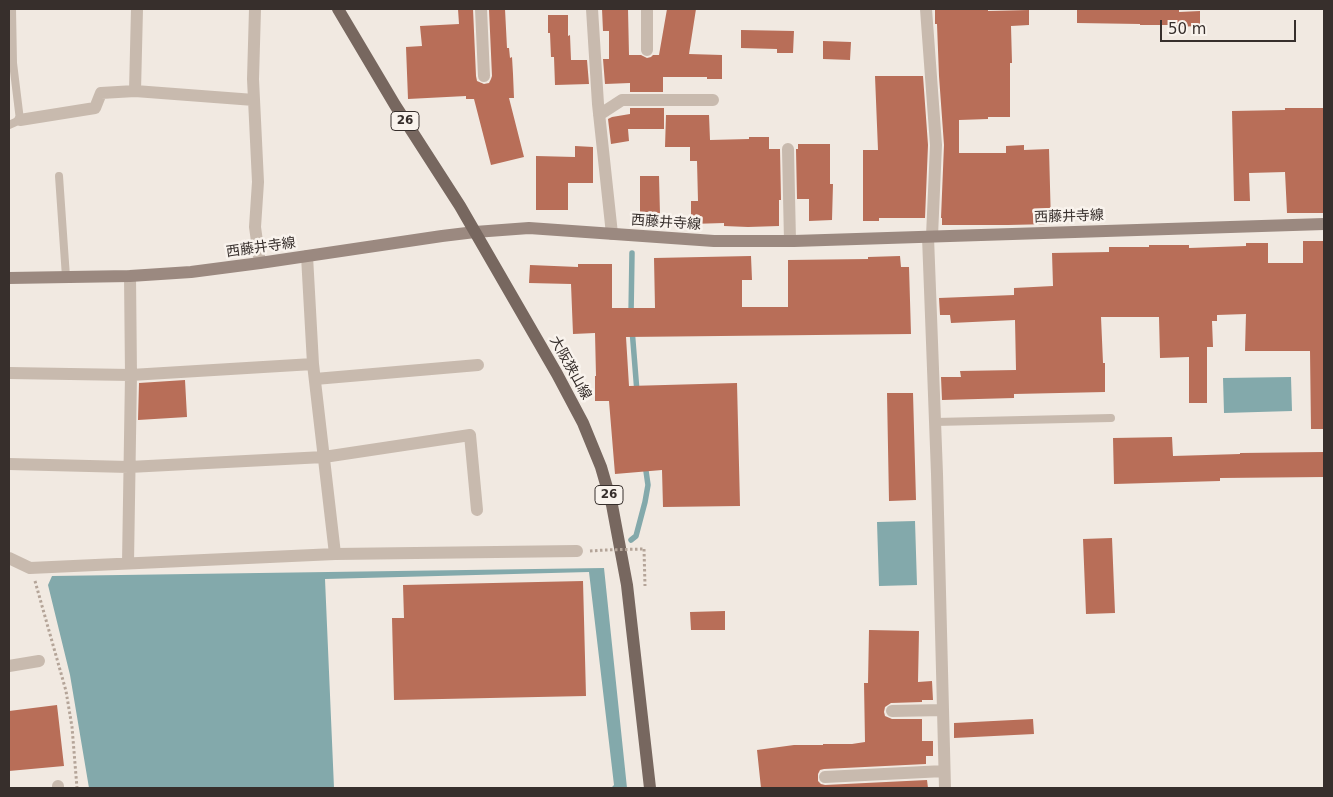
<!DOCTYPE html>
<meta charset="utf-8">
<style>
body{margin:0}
#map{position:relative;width:1333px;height:797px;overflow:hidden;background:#f1e9e1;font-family:"DejaVu Sans",sans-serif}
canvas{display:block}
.frame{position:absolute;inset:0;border:10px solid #372f2c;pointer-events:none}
.scale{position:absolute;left:1160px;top:20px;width:136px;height:22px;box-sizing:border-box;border:2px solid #372f2c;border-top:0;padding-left:6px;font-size:15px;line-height:18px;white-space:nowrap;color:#372f2c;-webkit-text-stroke:4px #f9f3ed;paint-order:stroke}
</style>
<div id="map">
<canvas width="1333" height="797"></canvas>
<div class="frame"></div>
<div class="scale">50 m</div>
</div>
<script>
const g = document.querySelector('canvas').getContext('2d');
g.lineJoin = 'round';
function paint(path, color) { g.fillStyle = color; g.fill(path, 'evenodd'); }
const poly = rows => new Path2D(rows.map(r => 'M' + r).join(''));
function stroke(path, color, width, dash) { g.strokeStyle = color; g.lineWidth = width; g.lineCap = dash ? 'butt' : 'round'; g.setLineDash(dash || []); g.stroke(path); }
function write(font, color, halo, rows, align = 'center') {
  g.font = font + ' "DejaVu Sans","Noto Sans JP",sans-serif'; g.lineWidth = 5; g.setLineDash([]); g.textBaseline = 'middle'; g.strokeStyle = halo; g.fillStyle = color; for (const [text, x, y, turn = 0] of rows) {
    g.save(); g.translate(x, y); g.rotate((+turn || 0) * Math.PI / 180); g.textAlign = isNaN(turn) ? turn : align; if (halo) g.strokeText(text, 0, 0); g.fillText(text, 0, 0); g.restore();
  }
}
paint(poly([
 [1291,377,1292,411,1224,413,1223,378],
 [915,521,917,585,879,586,877,522],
 [604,568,627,788,611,788,614,785,589,572,325,579,334,788,389,788,89,788,70,675,48,585,52,576]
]), '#83a9ab');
stroke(poly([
 [631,315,632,253],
 [632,329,637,392],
 [631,540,636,536,645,502,648,485,645,464]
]), '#83a9ab', 5.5);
paint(poly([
 [458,9,473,9,476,76,477,81,484,84,489,83,491,79,492,76,489,9,505,9,507,48,509,48,510,58,512,57,513,74,514,98,509,98,524,157,491,165,474,99,466,99,466,96,408,99,406,47,422,46,420,26,459,24],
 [602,9,628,9,629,55,641,55,647,58,651,57,653,55,659,55,667,9,696,9,689,54,722,55,722,79,707,79,707,77,663,77,663,92,630,92,630,83,605,84,603,59,609,59,609,31,603,31],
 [935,9,988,9,988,11,1029,10,1029,25,1011,26,1012,63,1010,63,1010,117,988,117,988,119,959,120,959,153,1006,153,1006,146,1024,145,1024,150,1049,149,1051,224,1008,225,942,225,942,218,941,218,944,145,939,76,937,24,935,24],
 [1077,9,1124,9,1124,10,1179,10,1179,12,1200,11,1200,26,1174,27,1174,25,1140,25,1140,24,1077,23],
 [548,15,568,15,568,36,570,35,571,60,587,60,589,84,555,85,554,57,551,57,550,33,548,33],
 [741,30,794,31,793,53,777,53,777,49,741,48],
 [823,41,851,42,850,60,823,59],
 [875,76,923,76,928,145,925,218,879,218,879,221,863,221,863,150,878,150],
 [630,108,664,108,664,129,628,129,629,141,611,144,608,119,612,117,630,114],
 [1285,108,1324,108,1324,213,1287,213,1285,172,1249,173,1250,201,1234,201,1232,111,1285,110],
 [666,115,709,115,710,140,749,139,749,137,769,137,769,149,780,149,781,200,779,200,779,226,748,227,724,226,724,223,691,224,691,201,698,201,697,161,690,161,690,147,665,147],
 [798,144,830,144,830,184,833,184,832,220,809,221,809,199,797,199,796,149,798,149],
 [575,146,593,147,593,183,568,183,568,210,536,210,536,156,575,157],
 [640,176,659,176,660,214,640,214],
 [1303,241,1324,241,1324,429,1311,429,1310,351,1245,351,1246,314,1217,315,1217,321,1212,321,1213,347,1207,347,1207,403,1189,403,1189,357,1160,358,1159,317,1101,317,1103,363,1105,363,1105,392,1014,394,1014,398,942,400,941,377,961,377,960,371,1016,370,1015,320,951,323,950,315,940,315,939,298,1014,295,1014,288,1053,286,1052,253,1109,252,1109,247,1149,247,1149,245,1189,245,1189,248,1246,246,1246,243,1268,243,1268,263,1303,263],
 [751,256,752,280,742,280,742,307,788,307,788,260,868,259,868,257,900,256,901,267,909,267,911,334,626,337,629,386,737,383,740,506,663,507,662,470,615,474,609,401,595,401,595,376,596,376,595,333,573,334,571,284,529,283,530,265,578,267,578,264,612,264,612,308,655,308,654,258],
 [185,380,187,417,138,420,139,383],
 [887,393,913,393,916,500,889,501],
 [1172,437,1173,456,1240,454,1240,453,1324,452,1324,477,1220,478,1220,481,1114,484,1113,438],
 [1112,538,1115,613,1086,614,1083,539],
 [583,581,586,696,394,700,392,618,404,618,403,585],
 [725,611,725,630,691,630,690,612],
 [869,630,919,631,918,682,932,681,933,700,922,700,922,702,891,703,885,707,884,712,885,716,892,719,922,719,922,741,933,741,933,756,926,756,926,764,824,769,820,770,818,774,818,781,821,784,825,785,927,780,928,788,761,788,757,750,794,745,823,745,823,744,852,744,865,742,864,683,868,683],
 [57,705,64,766,9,771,9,711],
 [1033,719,1034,734,954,738,954,723]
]), '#b86e58');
stroke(poly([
 [644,549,645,586],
 [590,551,605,550],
 [35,581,66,691,72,727,77,788]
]), '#b4a498', 3, [2.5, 2.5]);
stroke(poly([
 [9,125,20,120,13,63,12,9],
 [59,176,66,277],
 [935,422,1111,418]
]), '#c8baae', 8);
stroke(poly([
 [255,9,253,79,258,182,255,227,260,263],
 [481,9,484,76],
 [592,9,598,104,612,234],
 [647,9,647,50],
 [926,9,936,145,932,236],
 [135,91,137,9],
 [599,115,622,100,713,100],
 [20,120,95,108,101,93,135,91,254,100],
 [788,149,790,241],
 [928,237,937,474,945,788],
 [307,256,313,364,335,554],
 [9,373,131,375,313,364],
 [315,379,478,365],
 [9,464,129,467,324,457,470,435,477,510],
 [9,558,30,568,335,554,577,551],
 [128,563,131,375,130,276],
 [9,666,39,661],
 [892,711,943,710],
 [825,777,944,771],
 [58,786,58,788]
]), '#c8baae', 12);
stroke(poly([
 [9,278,130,276,191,272,260,263,442,236,475,232,529,228,714,241,794,241,1324,224]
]), '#9b8980', 12);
stroke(poly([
 [338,9,395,105,460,206,557,374,583,423,601,467,612,505,627,585,650,788]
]), '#77675f', 12);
stroke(poly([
 [605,550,644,549]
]), '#b4a498', 3, [2.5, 2.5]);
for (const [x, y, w] of [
 [405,121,28],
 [609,495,28]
]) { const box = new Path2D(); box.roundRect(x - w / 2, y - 9.5, w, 19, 4); g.fillStyle = '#f9f3ed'; g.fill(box); stroke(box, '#372f2c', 1); }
write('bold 12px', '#372f2c', null, [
 ["26",405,121],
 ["26",609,495]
]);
write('14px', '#372f2c', '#f9f3ed', [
 ["西藤井寺線",1069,217,-2],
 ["西藤井寺線",666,223,4],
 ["西藤井寺線",261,248,-8],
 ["大阪狭山線",570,368,61]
]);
</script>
